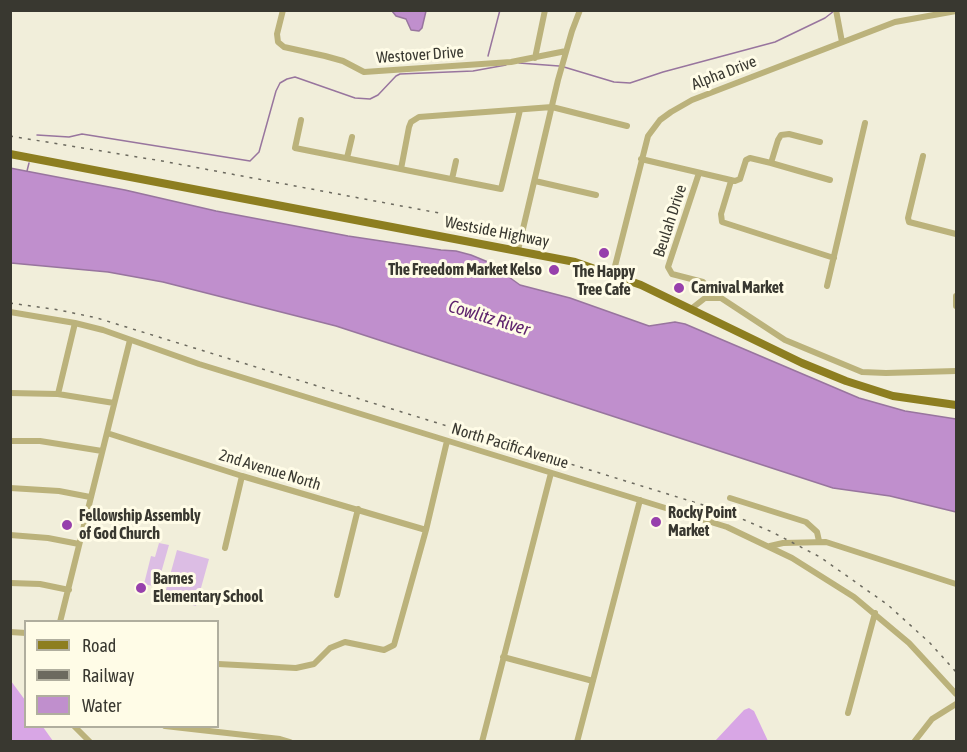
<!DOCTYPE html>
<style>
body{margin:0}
#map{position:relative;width:967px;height:752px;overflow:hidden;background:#f1eeda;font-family:"Asap Condensed",sans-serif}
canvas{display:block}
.frame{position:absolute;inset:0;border:12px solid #393830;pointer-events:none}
.legend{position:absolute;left:24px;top:620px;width:195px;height:108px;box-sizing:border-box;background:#fffce7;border:2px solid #b0ae9e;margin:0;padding:8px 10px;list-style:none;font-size:18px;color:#393830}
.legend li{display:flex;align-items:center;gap:12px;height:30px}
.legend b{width:30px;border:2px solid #b0ae9e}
</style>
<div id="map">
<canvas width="967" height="752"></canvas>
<div class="frame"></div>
<ul class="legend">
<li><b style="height:8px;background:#8d7e20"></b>Road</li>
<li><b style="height:8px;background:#6c6a5f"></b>Railway</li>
<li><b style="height:16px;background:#c08fcd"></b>Water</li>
</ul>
</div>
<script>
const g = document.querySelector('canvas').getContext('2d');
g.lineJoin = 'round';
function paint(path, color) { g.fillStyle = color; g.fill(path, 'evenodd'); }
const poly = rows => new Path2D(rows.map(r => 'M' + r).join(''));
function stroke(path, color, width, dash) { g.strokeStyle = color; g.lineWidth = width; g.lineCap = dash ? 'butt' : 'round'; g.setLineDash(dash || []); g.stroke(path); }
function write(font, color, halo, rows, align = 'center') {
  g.font = font + ' "Asap Condensed",sans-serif'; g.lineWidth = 6; g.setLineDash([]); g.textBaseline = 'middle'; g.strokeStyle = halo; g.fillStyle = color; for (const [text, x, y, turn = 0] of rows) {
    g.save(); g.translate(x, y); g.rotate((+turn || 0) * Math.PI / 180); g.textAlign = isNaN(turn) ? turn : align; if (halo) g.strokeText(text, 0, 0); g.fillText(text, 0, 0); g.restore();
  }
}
paint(poly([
 [159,543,169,545,157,587,144,584,151,556,155,557],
 [177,550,209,559,196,606,164,597]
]), '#dcbde4');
paint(poly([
 [11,681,25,700,26,726,43,727,53,741,11,741],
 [749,708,754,711,768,741,715,741,744,710]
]), '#d8a6e5');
const water = poly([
 [392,11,426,11,422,28,419,31,411,30,406,19,396,16,392,11],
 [10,168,125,190,216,211,348,236,441,250,456,251,471,255,488,262,520,285,570,298,649,326,675,322,685,324,859,398,905,411,956,419,956,512,890,496,833,488,336,326,163,282,108,272,11,263,10,168]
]);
paint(water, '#c08fcd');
stroke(water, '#98759e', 1.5);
stroke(poly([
 [488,56,500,10],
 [519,63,559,66],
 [564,67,614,82,630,83,663,72,775,42,825,18,834,11],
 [37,135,69,137,82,134,250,161,259,152,276,91,280,83,287,79,295,77,355,98,370,99,378,95,396,76,400,74,473,71,506,65],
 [27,171,29,163]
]), '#98759e', 1.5);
stroke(poly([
 [283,10,277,34,278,42,284,47,325,56,343,61,364,72,511,62,566,51],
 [836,10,842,42],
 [535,58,545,10],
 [301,120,295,148,501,189,520,110],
 [923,156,908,218,909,222,956,234],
 [347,158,352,137],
 [641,159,735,181,740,179,746,160,750,158,771,163,778,140,781,135,789,134,820,142],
 [771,163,830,180],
 [401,169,409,127,411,122,419,117,552,107,627,126],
 [699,173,668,267,672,274,703,282,709,291,705,298],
 [452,179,456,161],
 [535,181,596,195],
 [731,181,721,214,722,222,834,258],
 [518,250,558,80,572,31,580,10],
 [613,274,648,136,660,120,671,112,692,100,895,22,956,11],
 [827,286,865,123],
 [956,296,956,306],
 [691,309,705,298,721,298,785,340,862,372,886,373,956,371],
 [10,312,75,323,103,330,199,364,727,527,792,558,854,597,909,643,956,694],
 [10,393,58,394,114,403],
 [58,394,75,323],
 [107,433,242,476,426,530],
 [10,441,40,441,102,451],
 [10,488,59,491,90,497],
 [730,498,806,522,817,532,819,541],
 [10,535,48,538,79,544],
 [770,546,783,543,826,542,956,584],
 [225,548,242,476],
 [10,583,40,584,69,590],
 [337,595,358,509],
 [60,622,130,340],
 [10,632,26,633],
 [503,657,593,681],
 [218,664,296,668,314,664,330,648,345,642,384,650,394,645,426,530,447,441],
 [848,713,875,613],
 [74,726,90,742],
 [165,726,280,739,290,742],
 [482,742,551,473],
 [577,742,640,500],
 [914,742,932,719,956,704]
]), '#bbb27b', 6);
stroke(poly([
 [10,154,575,262,641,285,802,363,846,381,893,396,956,405]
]), '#8d7e20', 8);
stroke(poly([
 [10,136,162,161,439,213],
 [10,303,59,310,97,318,726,512,772,532,820,557,888,605,930,643,956,672]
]), '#6c6a5f', 1.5, [3, 6]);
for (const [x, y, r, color] of [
 [604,253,6,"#9740ac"],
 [554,270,6,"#9740ac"],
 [679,288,6,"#9740ac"],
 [656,522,6,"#9740ac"],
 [67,525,6,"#9740ac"],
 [141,588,6,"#9740ac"]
]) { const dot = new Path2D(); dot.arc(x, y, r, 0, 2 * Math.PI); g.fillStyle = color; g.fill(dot); stroke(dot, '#fffce7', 2); }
write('16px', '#393830', '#fffce7', [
 ["Westover Drive",420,55,-4],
 ["Alpha Drive",724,73,-21],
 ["Beulah Drive",670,221,-72],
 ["Westside Highway",497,232,11],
 ["North Pacific Avenue",510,446,17],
 ["2nd Avenue North",270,470,17]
]);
write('bold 16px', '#393830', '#fffce7', [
 ["The Freedom Market Kelso",542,270,"right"],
 ["The Happy",604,272,"center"],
 ["Tree Cafe",604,290,"center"],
 ["Carnival Market",691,288],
 ["Rocky Point",668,513],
 ["Market",668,531],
 ["Fellowship Assembly",79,516],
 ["of God Church",79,534],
 ["Barnes",153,579],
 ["Elementary School",153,597]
], 'left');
write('italic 18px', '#60256e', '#fffce7', [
 ["Cowlitz River",489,318,17]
]);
</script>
